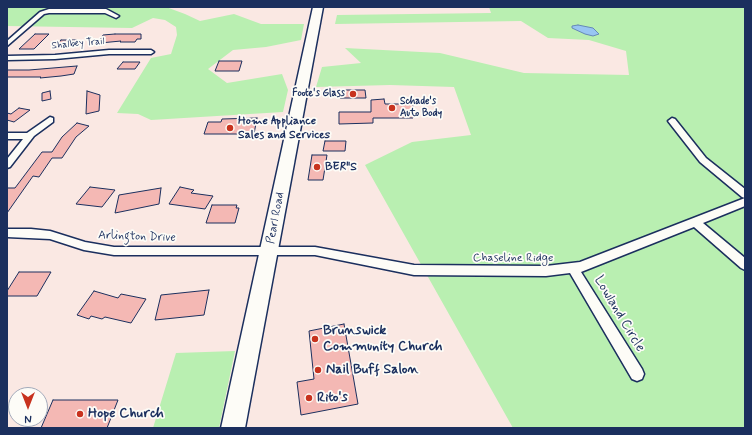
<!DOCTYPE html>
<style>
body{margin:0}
#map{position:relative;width:752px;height:435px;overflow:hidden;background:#fae8e3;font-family:Mynerve,sans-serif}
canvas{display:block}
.frame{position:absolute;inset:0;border:8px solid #1b2f5e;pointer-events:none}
.north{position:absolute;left:8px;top:387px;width:40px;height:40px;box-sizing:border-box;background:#fdfcf7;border:1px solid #a3aaba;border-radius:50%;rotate:180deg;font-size:11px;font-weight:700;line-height:16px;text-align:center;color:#1b2f5e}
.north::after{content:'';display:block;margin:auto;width:14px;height:18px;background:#c8321e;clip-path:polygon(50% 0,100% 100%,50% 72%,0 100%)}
</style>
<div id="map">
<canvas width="752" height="435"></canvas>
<div class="frame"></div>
<div class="north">N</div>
</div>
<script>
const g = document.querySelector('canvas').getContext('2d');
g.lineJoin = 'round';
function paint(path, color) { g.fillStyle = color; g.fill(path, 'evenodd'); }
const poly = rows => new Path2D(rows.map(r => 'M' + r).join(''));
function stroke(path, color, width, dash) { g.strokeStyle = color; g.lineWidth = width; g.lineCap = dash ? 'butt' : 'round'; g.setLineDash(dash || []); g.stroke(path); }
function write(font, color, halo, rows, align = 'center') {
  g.font = font + ' Mynerve,sans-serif'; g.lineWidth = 3.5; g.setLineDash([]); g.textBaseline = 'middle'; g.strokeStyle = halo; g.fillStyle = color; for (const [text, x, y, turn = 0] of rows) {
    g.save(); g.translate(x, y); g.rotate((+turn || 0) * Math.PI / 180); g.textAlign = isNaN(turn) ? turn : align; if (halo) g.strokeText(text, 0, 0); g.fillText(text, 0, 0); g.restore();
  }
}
paint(poly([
 [7,7,166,7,185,14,200,21,234,14,261,24,304,24,301,40,266,47,233,50,208,69,227,83,282,74,288,90,283,112,151,120,138,114,117,113,151,58,171,54,177,35,176,27,165,20,153,18,132,28,7,26],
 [489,7,745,7,745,428,513,428,365,165,412,142,471,135,454,87,390,85,316,87,322,67,361,63,345,48,440,53,524,73,629,75,626,51,589,40,548,38,521,21,335,24,337,15,491,13],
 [235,351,219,428,153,428,176,353]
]), '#b9efb1');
const water = poly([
 [578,25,593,28,599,34,593,36,585,34,572,28,572,26,578,25]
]);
paint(water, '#98c5f2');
stroke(water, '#6689b7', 1);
const building = poly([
 [35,34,49,34,34,49,19,49,35,34],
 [115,34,141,34,141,39,137,39,135,42,120,42,121,41,100,43,103,35,115,34],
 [61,40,77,40,70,47,55,47,61,40],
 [219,61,242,61,239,71,215,71,219,61],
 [123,62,140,62,135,69,117,69,123,62],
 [77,66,74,74,61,76,40,78,41,77,7,77,7,70,29,70,77,66],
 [340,90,365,90,366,98,340,98,340,90],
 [50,91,51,99,42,101,42,93,50,91],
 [87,91,100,95,99,111,86,114,87,91],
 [384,99,385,104,413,104,413,118,373,118,373,123,339,124,339,112,371,112,371,100,384,99],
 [19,108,30,110,14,122,7,120,7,113,11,114,19,108],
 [257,118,254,134,204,134,208,122,221,122,222,119,257,118],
 [77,123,89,126,76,137,62,158,52,158,39,177,33,176,7,213,7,188,15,188,42,152,52,152,62,137,77,123],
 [325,141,346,141,345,151,323,151,325,141],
 [312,155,327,155,323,180,308,180,312,155],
 [90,187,115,190,102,207,76,204,90,187],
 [180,187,194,190,191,193,213,196,205,209,169,204,180,187],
 [161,188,159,204,115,213,119,195,161,188],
 [212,205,237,205,236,208,239,208,235,223,206,223,212,205],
 [19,272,51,272,37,296,7,296,7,291,19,272],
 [209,290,204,315,155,320,161,295,209,290],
 [94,291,118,298,121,294,146,299,131,323,105,317,102,319,91,316,89,319,77,315,94,291],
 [344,324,358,404,301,415,297,382,314,379,309,331,344,324],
 [53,400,118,400,107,428,41,428,53,400]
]);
paint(building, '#f4b8b4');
stroke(building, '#1b2f5e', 1);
const minor = poly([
 [106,9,119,16,116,18,105,13,49,13,44,14,7,46,7,41,40,12,49,9,106,9],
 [109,50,151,50,154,52,151,54,109,54,55,59,7,60,7,56,55,55,109,50],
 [50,117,53,118,53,122,34,136,10,167,7,168,7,159,23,139,7,139,7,133,27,133,50,117],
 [672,118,675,119,706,158,745,189,745,198,742,197,700,162,668,121,672,118],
 [745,198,745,206,703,223,745,258,745,270,741,268,694,227,581,272,642,369,644,374,642,379,637,381,632,379,570,273,546,276,414,275,315,255,114,255,84,250,50,239,7,237,7,229,31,229,50,231,85,242,114,247,315,247,414,265,546,266,580,262,745,198]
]);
const primary = poly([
 [313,7,323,7,245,428,221,428,313,7]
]);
stroke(minor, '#1b2f5e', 3);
stroke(primary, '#1b2f5e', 3);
paint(minor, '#fdfcf7');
paint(primary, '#fdfcf7');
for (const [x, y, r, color] of [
 [353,94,4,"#c8321e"],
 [392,108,4,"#c8321e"],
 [230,128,4,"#c8321e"],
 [317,167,4,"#c8321e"],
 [315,339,4,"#c8321e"],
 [318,370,4,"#c8321e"],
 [309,398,4,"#c8321e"],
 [80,414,4,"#c8321e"]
]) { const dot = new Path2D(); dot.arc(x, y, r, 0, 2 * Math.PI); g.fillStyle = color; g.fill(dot); stroke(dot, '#fdfcf7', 1.5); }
write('10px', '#1b2f5e', '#fdfcf7', [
 ["Shalbey Trail",78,44,-5]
]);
write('bold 10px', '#1b2f5e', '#fdfcf7', [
 ["Foote's Glass",345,94],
 ["Schade's",400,102,"left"],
 ["Auto Body",400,114,"left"]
], 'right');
write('bold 12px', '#1b2f5e', '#fdfcf7', [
 ["Home Appliance",238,121],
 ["Sales and Services",238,135],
 ["BER\"S",325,167]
], 'left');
write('12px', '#1b2f5e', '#fdfcf7', [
 ["Pearl Road",276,218,-79],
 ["Arlington Drive",137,237,2],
 ["Chaseline Ridge",513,258]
]);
write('14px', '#1b2f5e', '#fdfcf7', [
 ["Lowland Circle",619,314,59]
]);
write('bold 14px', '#1b2f5e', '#fdfcf7', [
 ["Brunswick",323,331],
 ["Community Church",323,347],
 ["Nail Buff Salon",326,370],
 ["Rito's",317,398],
 ["Hope Church",88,414]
], 'left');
</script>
